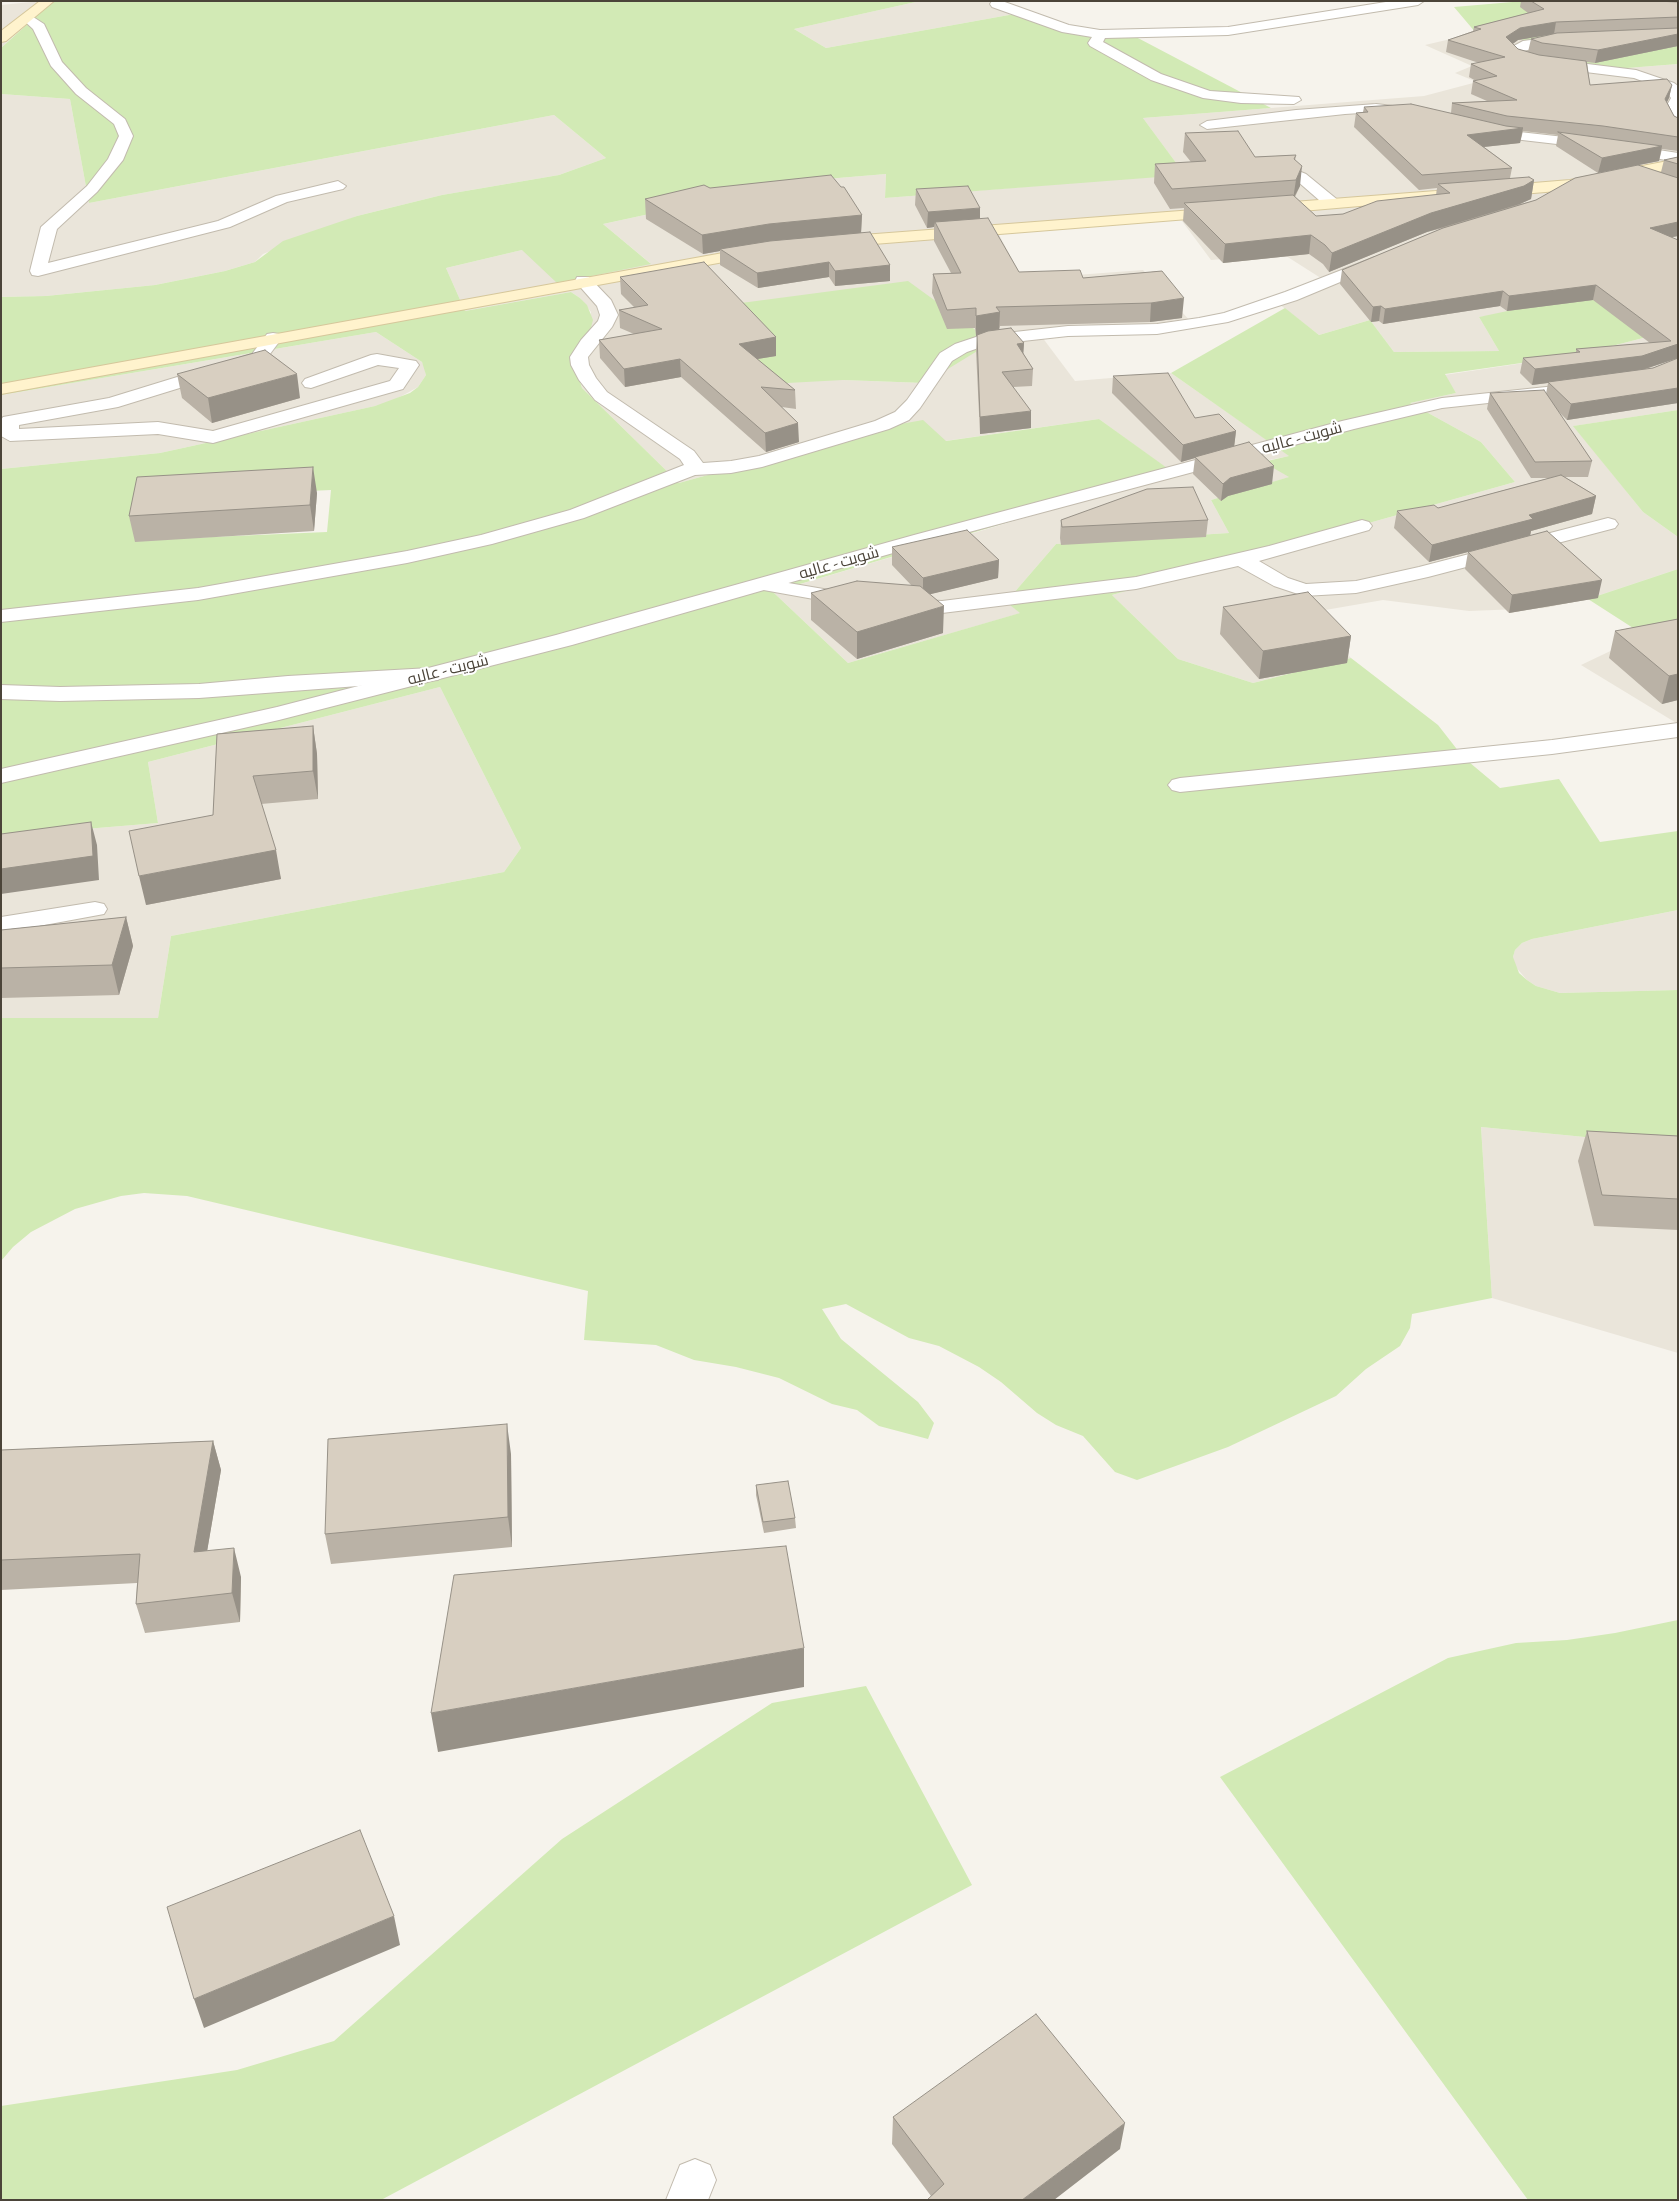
<!DOCTYPE html>
<meta charset="utf-8">
<style>
body{margin:0}
#map{position:relative;width:1679px;height:2201px;overflow:hidden;background:#f6f3ec;font-family:"Alegreya Sans",sans-serif}
canvas{display:block}
.frame{position:absolute;inset:0;border:2px solid #4b4439;pointer-events:none}
</style>
<div id="map">
<canvas width="1679" height="2201"></canvas>
<div class="frame"></div>
</div>
<script>
const g = document.querySelector('canvas').getContext('2d');
g.lineJoin = 'round';
function paint(path, color) { g.fillStyle = color; g.fill(path, 'evenodd'); }
const poly = rows => new Path2D(rows.map(r => 'M' + r).join(''));
function stroke(path, color, width, dash) { g.strokeStyle = color; g.lineWidth = width; g.lineCap = dash ? 'butt' : 'round'; g.setLineDash(dash || []); g.stroke(path); }
function write(font, color, halo, rows, align = 'center') {
  g.font = font + ' "Alegreya Sans",Cairo,sans-serif'; g.lineWidth = 4; g.setLineDash([]); g.textBaseline = 'middle'; g.strokeStyle = halo; g.fillStyle = color; for (const [text, x, y, turn = 0] of rows) {
    g.save(); g.translate(x, y); g.rotate((+turn || 0) * Math.PI / 180); g.textAlign = isNaN(turn) ? turn : align; if (halo) g.strokeText(text, 0, 0); g.fillText(text, 0, 0); g.restore();
  }
}
paint(poly([
 [41,1,39,13,1,48,1,5],
 [920,1,987,1,1020,13,826,48,794,29],
 [1498,28,1589,71,1678,64,1678,302,1479,317,1499,351,1394,352,1370,320,1319,335,1270,297,1327,282,1283,254,1211,260,1179,217,997,231,1023,279,1143,270,1193,324,1042,337,1075,381,1171,373,1290,456,1264,461,1290,477,1211,500,1229,533,1056,544,1006,602,1021,613,848,663,773,592,1174,474,1099,419,945,441,873,429,679,483,582,388,578,375,591,312,580,298,571,292,465,311,446,268,522,250,650,263,603,224,802,181,886,174,885,198,1184,174,1143,118,1424,96,1477,82,1455,73,1472,66,1425,45],
 [728,367,925,383,843,380],
 [1,94,70,99,89,203,554,115,606,158,559,175,442,195,357,216,263,254,255,262,225,271,155,285,46,296,1,297],
 [1678,329,1678,410,1574,426,1643,512,1678,537,1678,569,1588,599,1545,608,1469,611,1383,600,1308,613,1351,658,1253,683,1178,659,1112,595,1515,482,1481,442,1410,403,1456,393,1444,375,1577,355],
 [376,332,422,362,425,368,426,375,418,387,389,403,160,453,1,469,1,395],
 [1678,621,1678,724,1581,665,1644,635],
 [440,687,521,848,504,872,171,936,158,1018,1,1018,1,836,158,823,148,762],
 [1678,910,1678,990,1560,993,1536,986,1527,980,1514,965,1513,957,1515,950,1522,943,1532,939],
 [1481,1127,1678,1146,1678,1353,1492,1298]
]), '#eae5da');
paint(poly([
 [53,1,920,1,794,29,826,48,1020,13,1064,29,1136,37,1271,108,1143,118,1185,175,885,198,886,174,802,181,603,224,651,264,557,283,522,250,446,268,465,311,571,292,580,298,587,305,593,320,578,375,582,388,679,483,873,429,923,420,946,441,1099,419,1174,473,773,592,848,663,1020,613,1006,602,1056,544,1229,533,1211,500,1289,477,1263,462,1289,456,1171,373,1285,308,1319,335,1370,320,1394,352,1499,351,1479,317,1626,286,1678,329,1577,355,1445,374,1456,393,1410,403,1481,442,1515,482,1112,595,1178,659,1253,683,1351,658,1438,725,1463,757,1500,788,1559,779,1600,842,1678,831,1678,910,1532,939,1522,943,1515,950,1513,957,1519,973,1527,980,1536,986,1560,993,1678,990,1678,1146,1481,1127,1492,1298,1412,1314,1410,1328,1400,1346,1366,1369,1336,1396,1228,1447,1137,1480,1115,1472,1083,1436,1056,1425,1037,1413,1001,1382,979,1367,939,1346,909,1338,846,1304,822,1309,841,1339,918,1402,934,1423,928,1439,879,1426,857,1410,832,1404,779,1378,736,1367,694,1360,656,1345,584,1340,588,1291,187,1196,144,1193,121,1196,75,1209,31,1232,13,1247,1,1261,1,1018,158,1018,171,936,504,872,521,848,440,687,148,762,158,823,1,836,1,469,160,453,375,406,410,393,418,387,426,375,422,362,376,332,1,395,1,297,46,296,155,285,225,271,255,262,283,241,357,216,442,195,559,175,606,158,554,115,89,203,70,99,1,94,1,48],
 [331,490,327,532,142,540,151,498],
 [1524,1,1678,1,1678,64,1589,71,1498,28,1476,33,1454,7],
 [908,281,992,342,925,383,843,380,750,385,726,305],
 [1678,410,1678,537,1643,512,1573,426],
 [1678,569,1678,621,1644,635,1588,599],
 [1678,1620,1678,2200,1528,2200,1220,1777,1448,1658,1516,1643,1567,1640,1615,1633],
 [866,1686,972,1885,381,2200,1,2200,1,2106,237,2070,334,2041,562,1839,772,1703]
]), '#d2eab5');
const minor = poly([
 [992,1,1002,1,1069,25,1100,30,1228,27,1392,1,1424,1,1418,5,1228,35,1105,38,1103,42,1161,74,1210,91,1299,97,1301,100,1294,104,1241,103,1203,98,1151,80,1090,46,1088,43,1092,37,1062,32,992,7,990,4,992,1],
 [27,13,44,24,62,62,86,88,125,119,133,136,123,160,97,192,57,229,48,263,218,221,276,196,338,181,346,186,343,189,287,202,230,227,38,276,32,275,30,271,41,227,87,186,108,159,119,136,114,124,76,94,51,66,33,29,20,17,27,13],
 [1568,35,1573,36,1575,39,1573,42,1522,51,1539,58,1636,70,1674,83,1678,86,1678,130,1673,129,1664,111,1671,98,1664,89,1634,78,1537,66,1516,60,1506,50,1523,41,1568,35],
 [1376,104,1401,107,1408,111,1401,115,1376,112,1345,114,1207,129,1200,125,1207,121,1296,110,1376,104],
 [1484,128,1600,141,1678,153,1678,162,1600,149,1479,135,1477,132,1479,129,1484,128],
 [1301,172,1306,174,1339,201,1341,204,1339,207,1327,207,1296,180,1293,177,1301,172],
 [1375,257,1381,259,1383,262,1381,265,1297,300,1228,322,1157,334,1068,336,987,345,967,352,952,361,920,408,909,420,889,429,762,467,731,473,695,475,584,518,492,544,407,563,198,600,1,622,1,610,198,588,407,551,481,535,570,510,684,465,680,459,595,400,579,380,571,365,570,357,581,340,598,321,600,315,597,306,575,281,577,277,589,277,611,300,618,315,612,327,588,357,589,365,596,378,607,392,694,451,703,463,731,461,759,456,875,421,895,412,907,400,940,353,955,344,979,336,1068,326,1157,324,1199,318,1224,313,1285,292,1375,257],
 [273,333,279,334,282,338,264,362,118,407,19,425,19,429,158,422,213,431,390,381,399,368,378,365,311,388,305,387,302,383,305,379,371,355,377,354,410,360,416,361,419,365,403,389,213,443,158,434,10,441,1,436,1,420,3,417,109,398,252,354,267,334,273,333],
 [1608,518,1615,520,1618,524,1615,528,1428,577,1356,593,1304,596,1274,586,1238,566,1136,589,942,613,907,611,900,609,897,605,900,601,907,599,942,601,1136,577,1269,546,1362,520,1369,522,1372,526,1369,530,1259,561,1288,578,1306,584,1356,581,1419,567,1608,518],
 [765,579,847,593,854,595,857,599,854,603,847,605,758,589,755,585,758,581,765,579],
 [430,668,438,670,441,675,438,680,199,698,60,701,1,699,1,685,60,687,199,684,288,676,430,668],
 [1678,723,1678,737,1552,754,1180,792,1172,790,1168,785,1172,780,1180,778,1552,740,1678,723],
 [95,902,104,904,107,909,104,914,1,933,1,917,95,902],
 [695,2159,710,2165,716,2180,708,2200,666,2200,680,2165,695,2159]
]);
const tertiary = poly([
 [1584,383,1590,384,1593,388,1590,392,1442,408,1354,429,928,543,572,645,279,720,1,783,1,769,277,707,556,635,914,535,1342,421,1442,398,1584,383]
]);
const secondary = poly([
 [40,1,54,1,6,41,1,42,1,31,40,1],
 [1678,159,1678,168,1570,190,1497,196,1489,191,1497,186,1570,180,1678,159],
 [1436,191,1441,193,1444,196,1441,199,1267,214,1259,209,1267,204,1436,191],
 [1220,208,1228,213,1226,216,836,247,828,242,836,237,1220,208],
 [756,247,764,252,762,255,1,394,1,384,756,247]
]);
stroke(minor, '#c2bbae', 2);
stroke(tertiary, '#c2bbae', 2);
stroke(secondary, '#d6c79b', 2);
paint(minor, '#fff');
paint(tertiary, '#fff');
paint(secondary, '#fff3cd');
paint(poly([
 [1521,1,1656,1,1678,2,1678,46,1595,63,1587,62,1590,85,1672,85,1669,98,1667,102,1674,116,1678,118,1678,151,1662,149,1659,161,1598,173,1556,146,1558,135,1523,131,1520,143,1484,147,1512,168,1510,178,1534,180,1531,199,1520,204,1661,172,1664,160,1678,157,1678,236,1671,237,1678,358,1642,370,1653,368,1678,358,1678,403,1567,420,1556,409,1592,461,1588,477,1565,477,1596,496,1592,514,1531,531,1530,536,1598,598,1509,613,1465,569,1468,552,1429,562,1394,528,1397,511,1438,508,1549,478,1531,478,1487,409,1490,393,1546,394,1548,383,1532,385,1520,373,1523,358,1576,353,1576,349,1650,343,1593,300,1507,311,1500,306,1383,324,1379,321,1371,322,1340,284,1342,270,1443,228,1427,232,1329,272,1323,264,1309,254,1223,263,1183,221,1184,208,1170,209,1154,183,1155,164,1191,162,1183,152,1185,133,1255,157,1296,155,1295,161,1300,186,1295,197,1316,216,1343,214,1436,195,1437,188,1419,190,1354,127,1356,113,1363,112,1364,107,1451,113,1452,103,1487,101,1471,94,1473,81,1476,81,1469,77,1471,64,1479,63,1446,52,1448,40,1473,31,1474,27,1528,13,1520,7],
 [1548,35,1531,39,1528,52,1532,53,1518,49,1513,44,1518,40],
 [710,188,862,215,861,232,890,265,890,281,835,286,829,277,758,288,720,265,720,251,703,254,646,219,645,199],
 [916,189,980,219,1019,272,1083,278,1162,271,1182,318,1150,322,1000,326,999,330,1024,343,1023,353,1033,369,1032,386,1013,387,1031,428,980,434,976,351,977,336,976,336,975,328,947,329,932,293,933,274,951,273,934,241,934,227,927,228,915,205],
 [620,277,776,337,776,356,757,359,795,390,796,409,782,407,799,442,766,452,681,377,625,387,600,358,599,340,634,334,620,328,619,310,634,307,621,294],
 [177,374,300,398,212,423,182,398],
 [1113,376,1195,418,1236,431,1234,446,1272,484,1228,496,1221,501,1193,474,1195,458,1181,462,1112,393],
 [317,493,314,531,135,542,129,516],
 [1061,520,1208,520,1206,537,1061,545,1060,538],
 [892,547,999,560,998,578,930,594,943,633,857,659,811,620,811,593,912,586,892,565],
 [1223,607,1351,636,1347,663,1259,679,1220,634],
 [1678,619,1678,700,1662,704,1609,658,1615,631],
 [313,726,317,754,318,799,261,804,281,879,146,905,213,815,217,734],
 [126,917,133,946,119,995,1,998,1,930],
 [1587,1131,1678,1136,1678,1230,1594,1226,1578,1161],
 [213,1441,221,1470,207,1551,241,1577,240,1622,145,1633,136,1604,137,1583,1,1590,1,1450],
 [511,1454,512,1547,331,1564,325,1534],
 [756,1485,795,1518,796,1528,764,1533,756,1495],
 [893,2117,1120,2149,931,2196,892,2144]
]), '#bab2a6');
paint(poly([
 [1556,22,1554,34,1518,40,1504,50,1506,37,1520,28],
 [1678,34,1678,46,1595,63,1598,50],
 [1672,85,1669,98,1662,112,1665,99],
 [1523,128,1520,143,1465,149,1467,135],
 [1662,146,1659,161,1598,173,1602,158],
 [1302,166,1300,186,1293,199,1296,180],
 [1534,180,1531,199,1520,204,1427,232,1329,272,1332,253,1431,213],
 [980,208,980,223,935,222,934,227,927,228,928,212],
 [862,215,861,234,720,249,720,251,703,254,702,235,769,224],
 [1678,222,1678,236,1647,242,1650,228],
 [1311,235,1309,254,1223,263,1225,244],
 [829,262,829,277,758,288,757,273],
 [890,265,890,281,835,286,835,271],
 [1596,285,1593,300,1507,311,1509,296],
 [1503,291,1500,306,1383,324,1385,309],
 [1184,298,1182,318,1150,322,1151,303],
 [1381,306,1379,321,1371,322,1373,307],
 [1000,312,999,332,976,336,976,316],
 [776,337,776,356,739,362,739,344],
 [1024,343,1023,359,1017,344],
 [1678,344,1678,358,1639,371,1532,385,1535,369],
 [680,359,681,377,625,387,624,369],
 [297,374,300,398,212,423,208,398],
 [1678,388,1678,403,1567,420,1571,404],
 [1031,411,1031,428,980,434,980,417],
 [798,423,799,442,766,452,765,433],
 [1236,431,1234,448,1195,457,1195,458,1181,462,1183,445],
 [1274,466,1272,484,1228,496,1221,501,1223,484,1230,478],
 [313,467,317,493,314,531,310,505],
 [1596,496,1592,514,1531,531,1530,536,1429,562,1432,545,1529,515],
 [999,560,998,578,923,596,923,578],
 [1602,580,1598,598,1509,613,1512,595],
 [944,606,943,633,857,659,857,632],
 [1351,636,1347,663,1259,679,1263,651],
 [1678,674,1678,700,1662,704,1669,676],
 [313,726,317,754,318,799,313,771],
 [91,822,97,845,99,880,1,894,1,869],
 [276,850,281,879,146,905,139,876],
 [126,917,133,946,119,995,112,965],
 [507,1424,511,1454,512,1547,508,1517],
 [213,1441,221,1470,202,1581,194,1552],
 [234,1548,241,1577,240,1622,232,1593],
 [804,1648,804,1687,438,1752,431,1713],
 [394,1916,400,1945,204,2028,194,1999],
 [1125,2123,1120,2149,1054,2200,1022,2200]
]), '#979187');
const building = poly([
 [1531,1,1656,1,1678,2,1678,17,1556,22,1520,28,1506,37,1518,49,1539,55,1586,61,1590,85,1667,79,1672,85,1665,99,1674,116,1678,118,1678,137,1603,126,1507,116,1452,103,1517,100,1473,81,1497,76,1471,64,1505,57,1448,40,1481,29,1474,27,1544,9,1531,1],
 [1678,28,1678,34,1598,50,1542,43,1531,39,1557,33,1678,28],
 [1411,104,1506,126,1523,128,1467,135,1512,168,1422,175,1356,113,1368,112,1364,107,1411,104],
 [1238,131,1255,157,1296,155,1294,159,1302,166,1296,180,1172,189,1155,164,1206,161,1185,133,1238,131],
 [1558,132,1662,146,1602,158,1558,132],
 [1678,157,1678,164,1664,160,1678,157],
 [1638,165,1678,178,1678,222,1650,228,1678,240,1678,344,1642,356,1535,369,1523,358,1580,352,1576,349,1671,341,1596,285,1509,296,1503,291,1385,309,1381,306,1373,307,1342,270,1443,228,1536,200,1575,178,1638,165],
 [831,175,841,187,844,187,862,215,769,224,702,235,645,199,704,185,710,188,831,175],
 [1529,177,1534,180,1524,186,1431,213,1332,253,1325,245,1311,235,1225,244,1184,203,1293,195,1316,216,1343,214,1377,201,1450,193,1438,184,1529,177],
 [968,186,980,208,928,212,916,189,968,186],
 [988,218,1019,272,1080,270,1083,278,1162,271,1184,298,1151,303,996,307,1000,312,976,316,976,308,947,310,933,274,961,273,935,222,988,218],
 [870,232,890,265,835,271,829,262,757,273,720,249,770,241,870,232],
 [704,262,776,337,739,344,795,390,761,387,798,423,765,433,680,359,624,369,599,340,662,329,619,310,648,305,620,277,704,262],
 [1011,328,1024,343,1017,344,1033,369,1002,372,1031,411,980,417,977,335,988,331,1011,328],
 [265,350,297,374,208,398,177,374,265,350],
 [1678,358,1678,388,1571,404,1548,382,1653,368,1678,358],
 [1168,373,1195,418,1219,414,1236,431,1183,445,1113,376,1168,373],
 [1544,390,1592,461,1535,462,1490,393,1544,390],
 [1249,442,1274,466,1230,478,1223,484,1195,457,1249,442],
 [313,467,310,505,129,516,137,477,313,467],
 [1561,475,1596,496,1529,515,1533,519,1432,545,1397,511,1434,505,1438,508,1561,475],
 [1193,487,1208,520,1062,527,1061,520,1147,489,1193,487],
 [967,530,999,560,923,578,892,547,967,530],
 [1547,531,1602,580,1512,595,1468,552,1547,531],
 [857,581,920,586,944,606,857,632,811,593,857,581],
 [1308,592,1351,636,1263,651,1223,607,1308,592],
 [1678,619,1678,674,1669,676,1615,631,1678,619],
 [313,726,313,771,253,776,276,850,139,876,129,831,213,815,217,734,313,726],
 [91,822,93,856,1,869,1,834,91,822],
 [126,917,112,965,1,968,1,930,126,917],
 [1587,1131,1678,1136,1678,1199,1602,1195,1587,1131],
 [507,1424,508,1517,325,1534,328,1439,507,1424],
 [213,1441,194,1552,234,1548,232,1593,136,1604,140,1554,1,1560,1,1450,213,1441],
 [788,1481,795,1518,763,1522,756,1485,788,1481],
 [786,1546,804,1648,431,1713,454,1575,786,1546],
 [360,1830,394,1916,194,1999,167,1907,360,1830],
 [1036,2014,1125,2123,1022,2200,927,2200,944,2184,893,2117,1036,2014]
]);
paint(building, '#d8cfc1');
stroke(building, '#979187', 1);
write('16px', '#4b4439', '#fff', [
 ["شويت - عاليه",1302,438,-15],
 ["شويت - عاليه",839,563,-16],
 ["شويت - عاليه",448,670,-14]
]);
</script>
